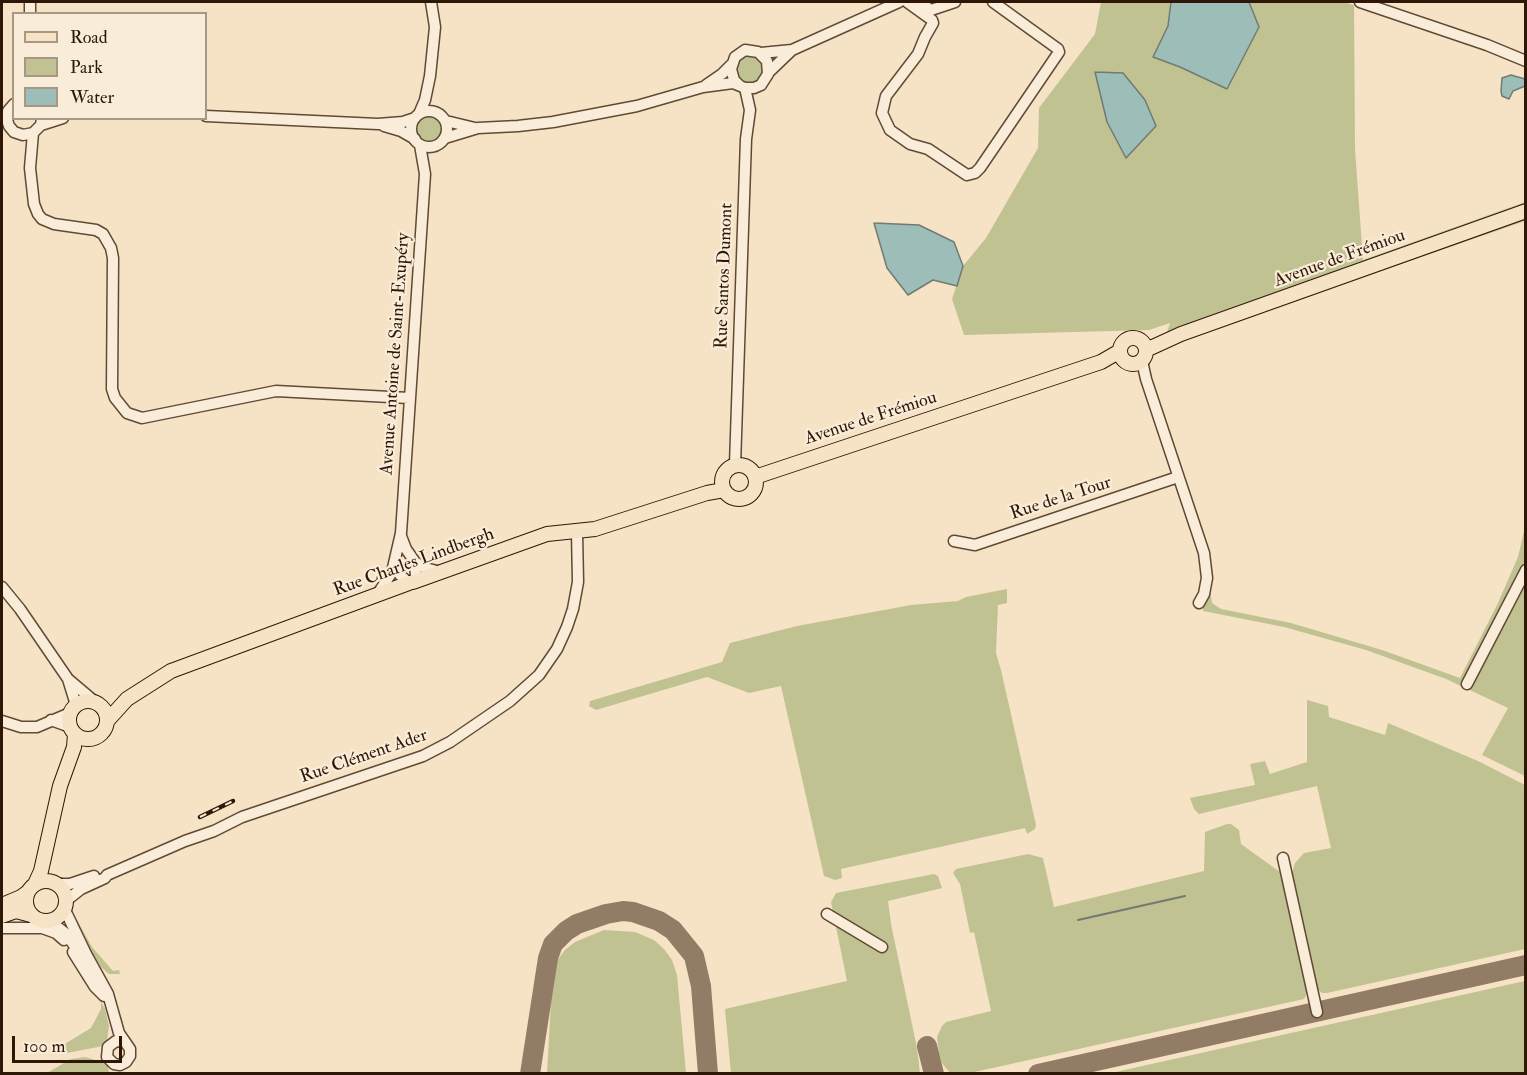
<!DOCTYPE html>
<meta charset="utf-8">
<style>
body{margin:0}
#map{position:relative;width:1527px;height:1075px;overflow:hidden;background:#f6e2c5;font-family:"IM FELL Double Pica",serif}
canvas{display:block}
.frame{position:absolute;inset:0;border:3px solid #2e1707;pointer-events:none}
.legend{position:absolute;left:12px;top:12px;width:195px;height:108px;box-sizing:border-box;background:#f9ecd9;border:2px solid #a89785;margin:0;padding:8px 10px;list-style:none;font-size:18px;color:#2e1707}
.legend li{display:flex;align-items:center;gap:12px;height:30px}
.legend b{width:30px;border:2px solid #a89785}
.scale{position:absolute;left:12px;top:1036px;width:110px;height:27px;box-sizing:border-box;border:3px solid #2e1707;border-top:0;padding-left:8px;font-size:18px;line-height:21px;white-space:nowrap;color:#2e1707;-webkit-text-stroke:4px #f9ecd9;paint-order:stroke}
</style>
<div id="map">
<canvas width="1527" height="1075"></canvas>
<div class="frame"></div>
<ul class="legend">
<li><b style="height:8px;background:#f6e2c5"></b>Road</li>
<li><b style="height:16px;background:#c1c291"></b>Park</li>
<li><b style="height:16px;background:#9dbdb9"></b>Water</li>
</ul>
<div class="scale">100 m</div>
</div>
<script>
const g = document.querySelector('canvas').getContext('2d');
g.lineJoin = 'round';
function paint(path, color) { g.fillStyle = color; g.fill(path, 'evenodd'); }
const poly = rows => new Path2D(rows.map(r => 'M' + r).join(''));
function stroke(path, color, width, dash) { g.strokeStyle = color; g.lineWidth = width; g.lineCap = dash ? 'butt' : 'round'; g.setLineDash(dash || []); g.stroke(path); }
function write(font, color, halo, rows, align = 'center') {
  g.font = font + ' "IM FELL Double Pica",serif'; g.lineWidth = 4.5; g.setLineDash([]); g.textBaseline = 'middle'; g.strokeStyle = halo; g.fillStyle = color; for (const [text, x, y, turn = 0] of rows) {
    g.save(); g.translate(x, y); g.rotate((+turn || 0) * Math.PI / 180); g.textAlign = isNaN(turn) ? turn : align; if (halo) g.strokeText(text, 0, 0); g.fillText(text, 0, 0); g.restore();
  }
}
paint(poly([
 [1101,2,1343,2,1354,5,1355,149,1363,260,1525,202,1525,221,1162,347,1170,323,1149,330,964,335,952,299,963,266,986,238,1038,148,1039,108,1095,34],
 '736 69a14 14 0 1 1 28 0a14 14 0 1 1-28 0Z',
 '417 129a13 13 0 1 1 26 0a13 13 0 1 1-26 0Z',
 [1525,527,1525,776,1482,755,1508,708,1446,679,1366,650,1284,627,1203,611,1203,605,1210,590,1212,603,1221,609,1291,623,1382,650,1460,678,1498,603,1518,557],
 [1007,589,1007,603,998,605,996,653,1001,670,1036,825,1035,829,1027,834,1025,828,841,869,842,878,835,880,824,876,781,686,749,693,707,677,596,710,589,706,590,701,722,662,730,643,797,626,911,605,958,601,966,597],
 [1307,700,1328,706,1329,717,1385,735,1388,723,1478,761,1525,785,1525,949,1327,993,1322,993,1317,989,1292,873,1295,863,1304,853,1331,848,1317,786,1199,814,1194,809,1190,798,1255,785,1250,764,1265,761,1270,774,1307,762],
 [1227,824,1231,824,1239,830,1241,844,1280,872,1309,990,1304,999,970,1073,950,1073,942,1063,939,1053,937,1037,942,1026,946,1022,991,1011,974,932,970,933,960,884,953,873,956,869,1028,854,1043,858,1054,907,1204,871,1205,832],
 [934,874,938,876,942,888,888,901,891,924,917,1048,920,1073,731,1073,725,1009,847,981,831,902,836,893],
 [77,920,92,947,113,971,119,970,120,974,109,974,101,967,74,922],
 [604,930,635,932,654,940,664,949,672,960,677,975,686,1073,547,1073,553,966,565,950,575,942],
 [1525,981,1525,1073,1111,1073],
 [93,988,105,1009,109,1026,107,1041,103,1046,67,1053,63,1045,91,1028,101,1009,101,1003],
 [85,1057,103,1062,108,1066,109,1073,47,1073,71,1059]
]), '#c1c291');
const water = poly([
 [1171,2,1249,2,1259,27,1227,89,1180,67,1153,57,1168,26,1171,2],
 [1095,72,1123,73,1145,100,1156,126,1126,158,1107,122,1095,72],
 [1511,75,1525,79,1525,86,1513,91,1509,99,1502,96,1501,91,1502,78,1511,75],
 [874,223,919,225,954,242,963,266,957,286,933,280,908,295,887,268,874,223]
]);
paint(water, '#9dbdb9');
stroke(water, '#717b72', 1.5);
stroke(poly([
 [1078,920,1185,896]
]), '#717b72', 2);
stroke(poly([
 [927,1046,934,1074],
 [530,1074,548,958,553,944,566,931,577,924,606,914,623,911,633,912,659,921,673,930,694,956,701,986,708,1074],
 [1038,1074,1526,965]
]), '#927c66', 20);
const minor = poly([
 [907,2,932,20,933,23,925,37,918,54,886,96,882,113,890,130,910,144,928,149,967,175,975,173,980,168,1059,52,1058,49,993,2],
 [919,2,931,10,955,2],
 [1360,2,1487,45,1526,61],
 [30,14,30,2],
 [761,53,792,50],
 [769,72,792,50,899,2],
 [706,85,722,74,731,65],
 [14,104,8,111,7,120,9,126,14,132,23,135,33,133,41,125,42,118],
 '411 129a18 18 0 1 1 36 0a18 18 0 1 1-36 0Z',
 [419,114,425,100,430,76,435,27,431,2],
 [206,116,378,124,403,122,415,118],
 [446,121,475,128],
 [41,125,63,118],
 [384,126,401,131,415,139],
 [33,133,30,168,34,204,38,214,42,219,54,224,96,230,103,234,111,248,113,258,112,389,115,398,127,413,142,418,276,391,409,398],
 [445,138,478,128,518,126,553,122,637,106,703,87,733,83,745,88,754,88,761,85,768,74,767,61,758,52,745,50,735,57,731,69,734,80,739,85],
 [1142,361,1146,379,1204,553,1207,578,1204,594,1199,603],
 [735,465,746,139,750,110,745,88],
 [401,536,406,549,415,562,425,568,441,572],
 [954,541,975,545,1178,477],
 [395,563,400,575,409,583,413,582,416,577,415,562],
 [2,587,20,609,68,679,94,701],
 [377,595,392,572,401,533,425,174,420,145],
 [68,679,76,705],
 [1467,684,1526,570],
 [51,720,70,727],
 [2,721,21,727,37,727,70,713],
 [1283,858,1317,1012],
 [57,884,70,884,94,876],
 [67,900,81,889,105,878,107,875,185,841,214,831,242,817,423,756,450,742,510,701,539,675,557,649,567,627,573,609,578,582,577,532],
 [65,910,86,954,108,994,119,1033,130,1049,130,1056,126,1062,120,1065,114,1064,107,1057,108,1047,116,1041,125,1042],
 [827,914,882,947],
 [50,921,65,933,82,956],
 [2,928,42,928,56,933,64,940],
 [73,952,95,987,104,996]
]);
const major = poly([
 '1120 351a13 13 0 1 1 26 0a13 13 0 1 1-26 0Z',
 [1146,350,1181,334,1526,211],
 '722 482a17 17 0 1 1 34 0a17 17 0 1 1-34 0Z',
 [755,477,1101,362,1120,351],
 [413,582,547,534,595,529,707,493,724,490],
 '69 720a19 19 0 1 1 38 0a19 19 0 1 1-38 0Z',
 [108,720,127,699,171,671,409,583],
 '26 901a20 20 0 1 1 40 0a20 20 0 1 1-40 0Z',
 [35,884,41,871,60,786,74,747,75,734],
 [2,905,21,897,28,892],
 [2,916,16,911,31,915]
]);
stroke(minor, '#604a36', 13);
stroke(major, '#2e1707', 16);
stroke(minor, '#f9ecd9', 10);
stroke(major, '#f6e2c5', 14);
const rail = poly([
 [200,817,233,801]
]);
stroke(rail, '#2e1707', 4.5);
stroke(rail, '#f9ecd9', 2, [7]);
write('18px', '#2e1707', '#f9ecd9', [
 ["Avenue de Frémiou",1340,259,-20],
 ["Rue Santos Dumont",725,276,-88],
 ["Avenue Antoine de Saint-Exupéry",396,354,-86],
 ["Avenue de Frémiou",871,419,-18],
 ["Rue de la Tour",1061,499,-18],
 ["Rue Charles Lindbergh",414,563,-20],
 ["Rue Clément Ader",364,757,-19]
]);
</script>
